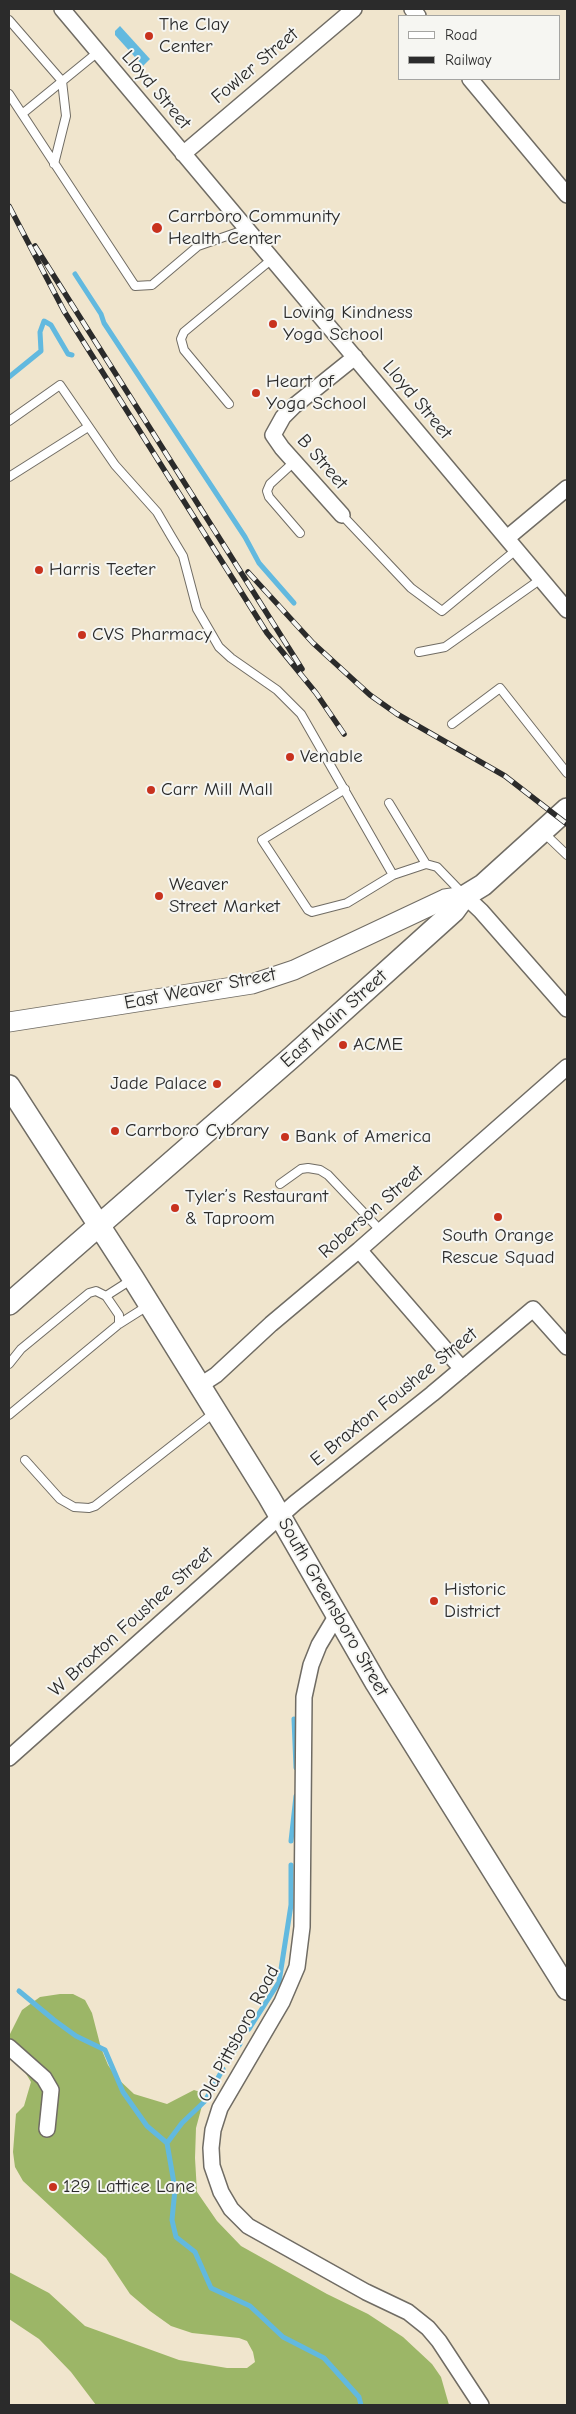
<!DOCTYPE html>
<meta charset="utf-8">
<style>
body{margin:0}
#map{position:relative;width:576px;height:2414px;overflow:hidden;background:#f0e5cd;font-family:"Comic Neue",sans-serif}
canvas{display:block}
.frame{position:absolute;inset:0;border:10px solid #2b2b2b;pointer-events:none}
.legend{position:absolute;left:398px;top:15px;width:162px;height:65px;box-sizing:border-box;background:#f6f6f2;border:1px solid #a5a5a2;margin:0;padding:6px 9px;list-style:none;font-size:15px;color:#2b2b2b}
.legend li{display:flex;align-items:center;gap:10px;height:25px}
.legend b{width:25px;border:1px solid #a5a5a2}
</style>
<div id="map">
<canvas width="576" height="2414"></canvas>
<div class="frame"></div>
<ul class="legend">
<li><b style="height:6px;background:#fff"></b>Road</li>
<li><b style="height:6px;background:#2b2b2b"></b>Railway</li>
</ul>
</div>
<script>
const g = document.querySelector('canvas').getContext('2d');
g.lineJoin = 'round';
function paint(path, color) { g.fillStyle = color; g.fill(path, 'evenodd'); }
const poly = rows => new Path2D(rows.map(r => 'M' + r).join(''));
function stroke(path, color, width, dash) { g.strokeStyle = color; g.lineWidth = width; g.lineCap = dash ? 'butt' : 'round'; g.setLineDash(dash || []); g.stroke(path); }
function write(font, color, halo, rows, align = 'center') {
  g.font = font + ' "Comic Neue",sans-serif'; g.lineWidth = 4; g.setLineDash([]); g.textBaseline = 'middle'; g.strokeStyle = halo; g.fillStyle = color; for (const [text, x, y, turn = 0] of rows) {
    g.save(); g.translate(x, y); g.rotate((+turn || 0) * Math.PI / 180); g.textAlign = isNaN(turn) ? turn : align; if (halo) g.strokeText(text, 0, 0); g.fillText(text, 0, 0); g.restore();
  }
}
paint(poly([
 [60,1994,73,1994,85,2000,92,2013,101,2048,108,2065,117,2078,134,2094,167,2104,194,2090,200,2092,203,2102,196,2128,195,2158,197,2192,217,2221,241,2246,327,2294,368,2314,403,2337,432,2364,441,2377,449,2405,96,2405,71,2372,39,2339,9,2319,9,2272,49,2293,85,2326,179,2360,227,2368,247,2368,255,2362,253,2352,247,2341,239,2338,192,2333,171,2326,150,2311,130,2294,106,2258,23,2181,15,2167,13,2152,16,2114,24,2106,31,2082,19,2062,9,2036,22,2010,40,1997]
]), '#9cb667');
paint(poly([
 [120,26,150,59,143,66,115,35,115,31]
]), '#62b9df');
stroke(poly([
 [75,274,101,314,104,323,245,537,259,563,294,603],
 [9,377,41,351,40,332,44,321,51,325,68,354,72,355],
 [294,1719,296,1768],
 [291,1841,296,1796],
 [19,1991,54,2020,76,2036,105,2050,123,2092,147,2126,167,2143,175,2189,172,2220,176,2237,195,2252,211,2288,250,2306,283,2337,324,2358,359,2397,361,2405],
 [249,2029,279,1982,291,1905,291,1865],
 [233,2052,240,2044],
 [167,2143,182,2123,205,2101,223,2069]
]), '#62b9df', 5);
const service = poly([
 [9,20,62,81,66,116,54,164],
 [9,94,135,286,152,285,198,246,247,229],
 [22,114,98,52],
 [229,404,184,350,181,339,184,332,272,259],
 [9,421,60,385,115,465,157,512,171,536,183,556,197,609,219,647,231,658,277,690,301,714,393,875],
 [294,462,270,484,267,491,269,497,300,533],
 [9,477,88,427],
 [342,515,411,588,442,611,516,550],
 [419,652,445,647,541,579],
 [452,724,500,688,567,773],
 [345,789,262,840,308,910,312,912,347,903,393,875,426,864,437,867,464,895],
 [389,803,426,864],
 [544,833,567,855],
 [280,1184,301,1169,308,1168,320,1170,328,1175,381,1231],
 [106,1296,131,1280],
 [9,1364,21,1349,89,1293,96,1291,106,1296,119,1315,119,1324],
 [9,1415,119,1324,149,1305],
 [25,1460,60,1499,74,1507,89,1508,95,1506,215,1412]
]);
const minor = poly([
 [62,9,567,610],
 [412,9,418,16],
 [470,79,567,195],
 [183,154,354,9],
 [342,515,282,448,273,435,283,417,294,406,355,357],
 [507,538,567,488],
 [465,896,481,911,567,1009],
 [359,1250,462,1369],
 [199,1386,216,1375,271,1324,359,1250,567,1067],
 [337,1615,319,1645,311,1665,304,1697,302,1927,297,1967,282,2002,220,2108,213,2130,211,2148,212,2166,221,2192,231,2209,248,2226,366,2292,408,2312,428,2328,439,2341,481,2405],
 [9,1758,295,1503,432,1394,533,1309,567,1347],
 [9,2047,44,2078,51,2090,47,2129]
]);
const tertiary = poly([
 [9,1022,252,984,294,970,445,899,465,896]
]);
const secondary = poly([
 [9,1086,133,1278,269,1497,376,1683,567,1989],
 [9,1304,292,1057,454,911,465,896,483,885,567,809]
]);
stroke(service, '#706c64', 10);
stroke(minor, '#706c64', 18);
stroke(tertiary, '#706c64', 21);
stroke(secondary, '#706c64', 24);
stroke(service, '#fff', 8);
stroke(minor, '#fff', 15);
stroke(tertiary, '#fff', 19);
stroke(secondary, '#fff', 21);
const rail = poly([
 [9,206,64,311,267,633,316,693,344,734],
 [35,246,302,669],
 [248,572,313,643,370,695,397,714,505,776,567,824]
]);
stroke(rail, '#2b2b2b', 5.5);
stroke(rail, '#f6f6f2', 4, [11]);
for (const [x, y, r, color] of [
 [149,36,5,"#c8321e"],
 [157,228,6,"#c8321e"],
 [273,324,5,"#c8321e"],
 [256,393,5,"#c8321e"],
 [39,570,5,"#c8321e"],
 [82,635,5,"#c8321e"],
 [290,757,5,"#c8321e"],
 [151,790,5,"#c8321e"],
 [159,896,5,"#c8321e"],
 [343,1045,5,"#c8321e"],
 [217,1084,5,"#c8321e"],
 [115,1131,5,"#c8321e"],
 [285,1137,5,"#c8321e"],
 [175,1208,5,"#c8321e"],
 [498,1217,5,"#c8321e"],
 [434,1601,5,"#c8321e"],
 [53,2187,5,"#c8321e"]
]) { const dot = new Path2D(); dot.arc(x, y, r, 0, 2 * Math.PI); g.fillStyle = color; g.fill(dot); stroke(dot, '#f6f6f2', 2); }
write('19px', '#2b2b2b', '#f6f6f2', [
 ["The Clay",159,25],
 ["Center",159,47],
 ["Carrboro Community",168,217],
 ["Health Center",168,239],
 ["Loving Kindness",283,313],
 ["Yoga School",283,335],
 ["Heart of",266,382],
 ["Yoga School",266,404],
 ["Harris Teeter",49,570],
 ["CVS Pharmacy",92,635],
 ["Venable",300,757],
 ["Carr Mill Mall",161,790],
 ["Weaver",169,885],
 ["Street Market",169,907],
 ["ACME",353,1045],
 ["Jade Palace",207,1084,"right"],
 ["Carrboro Cybrary",125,1131],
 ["Bank of America",295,1137],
 ["Tyler’s Restaurant",185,1197],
 ["& Taproom",185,1219],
 ["South Orange",498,1236,"center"],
 ["Rescue Squad",498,1258,"center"],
 ["Historic",444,1590],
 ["District",444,1612],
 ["129 Lattice Lane",63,2187]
], 'left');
write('19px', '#2b2b2b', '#f6f6f2', [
 ["Fowler Street",255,66,-40],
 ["Lloyd Street",156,90,50],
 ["Lloyd Street",417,400,50],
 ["B Street",322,462,49],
 ["East Weaver Street",200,989,-11],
 ["East Main Street",334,1019,-42],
 ["Roberson Street",371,1212,-41],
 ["E Braxton Foushee Street",394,1397,-39],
 ["South Greensboro Street",333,1607,60],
 ["W Braxton Foushee Street",131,1622,-42],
 ["Old Pittsboro Road",239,2034,-62]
]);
</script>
